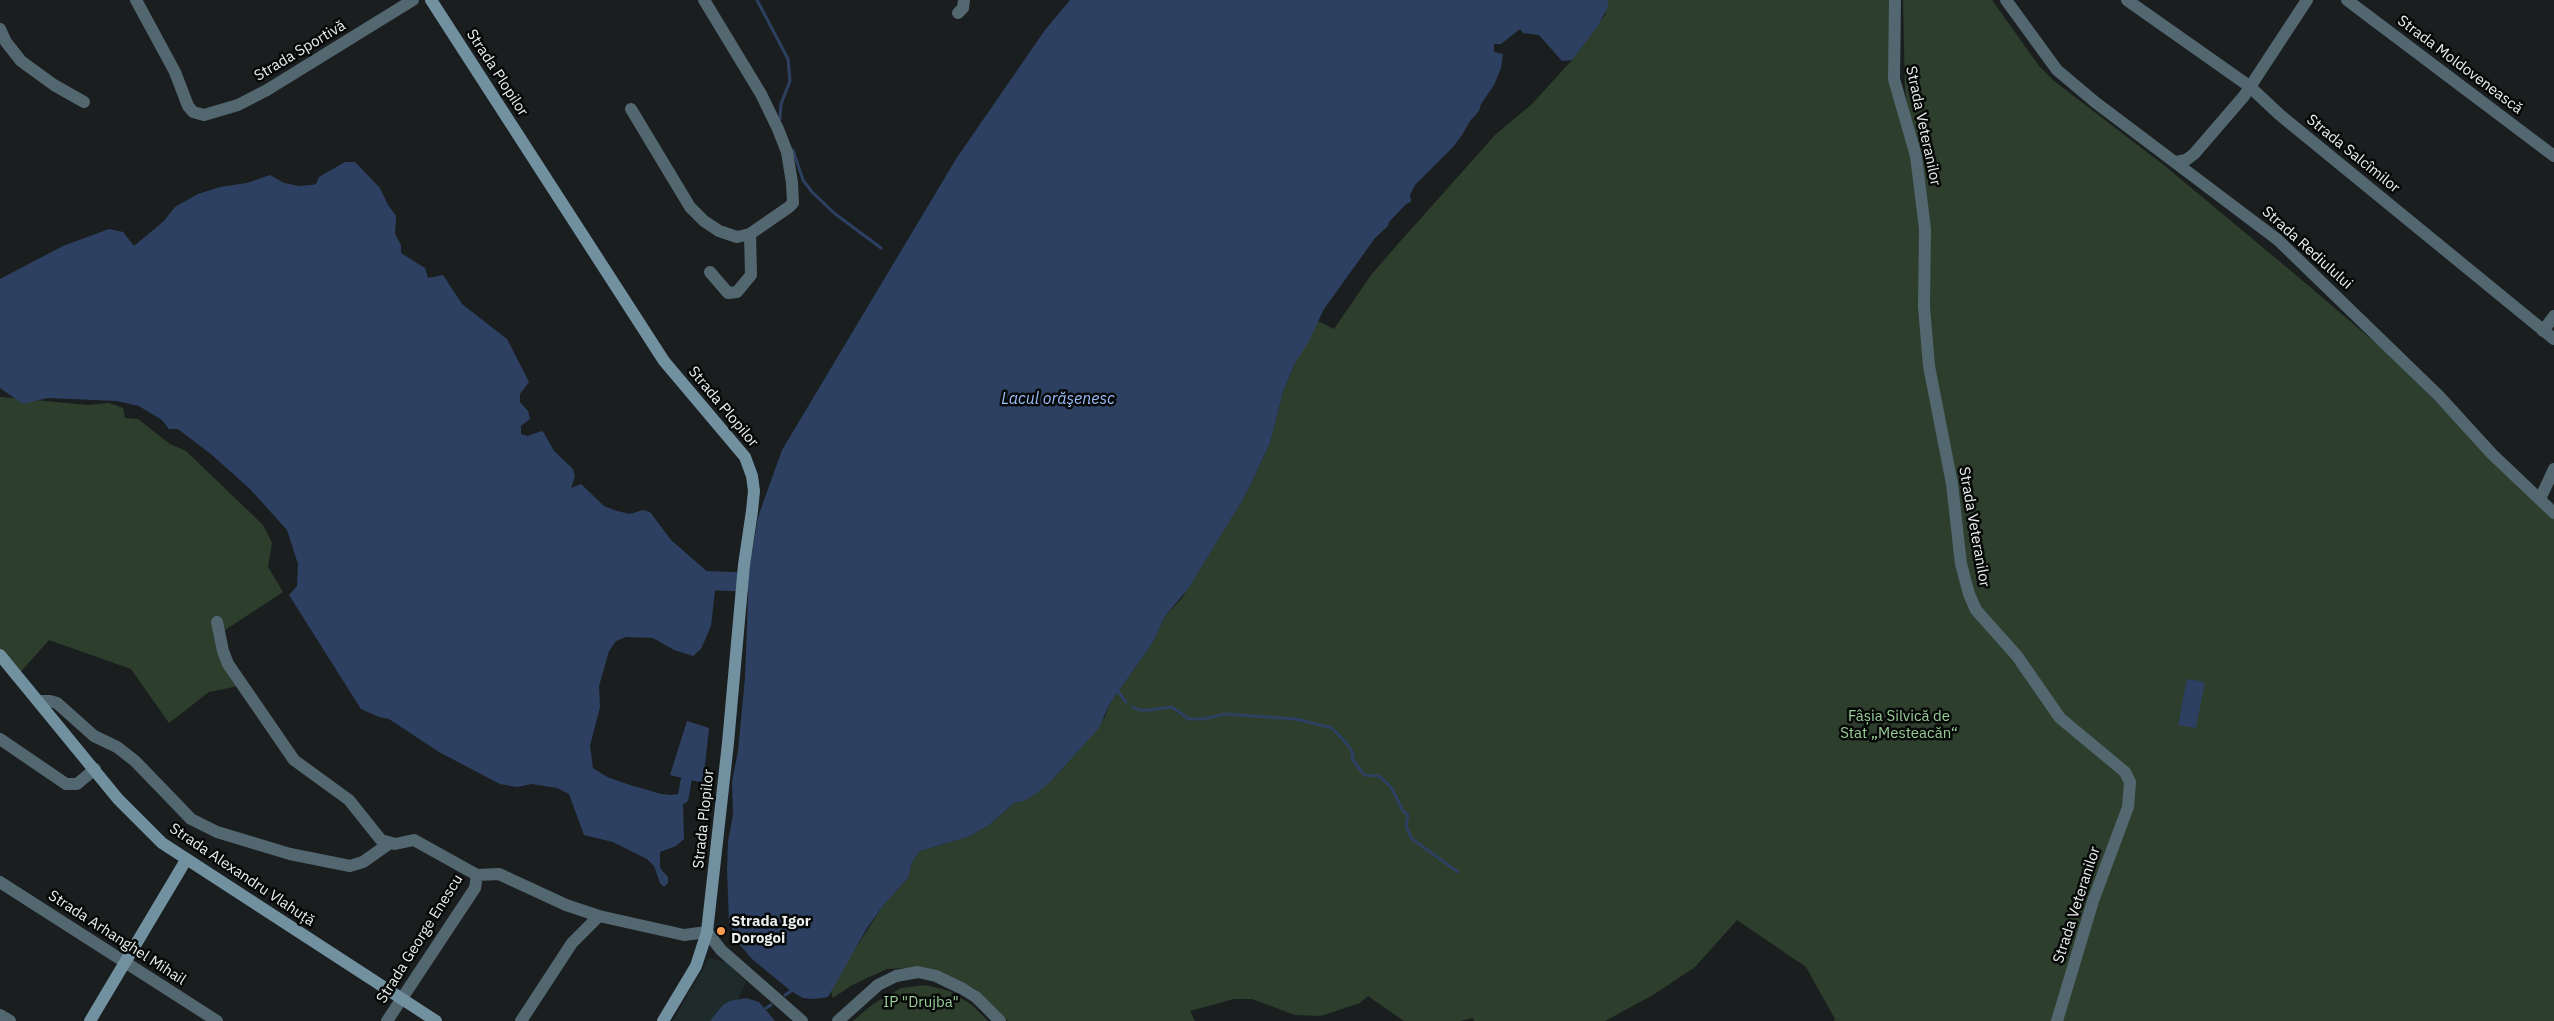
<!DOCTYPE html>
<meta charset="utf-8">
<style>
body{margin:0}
canvas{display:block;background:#1a1e1f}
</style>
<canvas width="2554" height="1021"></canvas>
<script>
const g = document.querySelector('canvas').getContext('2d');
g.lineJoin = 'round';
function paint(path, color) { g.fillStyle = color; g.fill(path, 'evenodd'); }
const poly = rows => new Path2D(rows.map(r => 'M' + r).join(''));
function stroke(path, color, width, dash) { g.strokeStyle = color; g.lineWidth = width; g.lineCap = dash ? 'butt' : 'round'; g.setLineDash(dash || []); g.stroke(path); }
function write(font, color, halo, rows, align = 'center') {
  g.font = font + ' "IBM Plex Sans",sans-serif'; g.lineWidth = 5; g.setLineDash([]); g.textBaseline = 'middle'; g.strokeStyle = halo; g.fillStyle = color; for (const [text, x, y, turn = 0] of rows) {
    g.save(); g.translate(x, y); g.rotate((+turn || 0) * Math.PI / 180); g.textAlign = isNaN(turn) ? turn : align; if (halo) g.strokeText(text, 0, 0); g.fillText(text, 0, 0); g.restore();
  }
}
paint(poly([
 [709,958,726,962,746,982,728,1021,673,1021]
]), '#1f2a2b');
paint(poly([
 [1608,0,1896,0,1894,79,1913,143,1905,91,1903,0,1992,0,2039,66,2054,81,2165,166,2297,276,2384,350,2456,422,2554,505,2554,1021,1834,1021,1835,1019,1806,967,1737,920,1695,967,1653,995,1605,1021,1474,1021,1473,1018,1460,1021,1404,1021,1368,996,1360,1003,1321,1016,1295,1015,1252,999,1234,999,1190,1011,1195,1021,1008,1021,974,988,959,981,909,968,887,969,852,985,833,998,831,992,843,968,882,907,908,878,912,862,920,851,968,837,989,825,1014,803,1024,801,1053,779,1086,742,1105,717,1109,705,1153,642,1165,616,1182,598,1245,496,1270,443,1283,392,1295,363,1318,321,1334,329,1371,275,1398,244,1495,135,1532,104,1572,60,1605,15],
 [0,397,89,405,109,403,123,408,125,418,138,419,170,444,186,451,263,525,272,543,268,567,283,592,219,634,243,685,209,692,169,723,131,669,49,640,18,675,0,655],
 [926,985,949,991,972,1005,988,1021,853,1021,873,1004,901,988]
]), '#2d3e2c');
paint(poly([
 [1070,0,1608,0,1608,7,1598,26,1572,60,1562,61,1539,35,1523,33,1520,29,1501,44,1494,44,1494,52,1503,54,1501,68,1494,85,1481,104,1479,111,1470,121,1462,135,1453,147,1415,185,1410,195,1411,202,1406,204,1389,222,1388,226,1375,238,1324,309,1309,341,1295,363,1283,392,1270,443,1245,496,1188,589,1165,616,1153,642,1109,705,1099,728,1053,779,1037,793,1024,801,1014,803,989,825,968,837,920,851,912,862,908,878,882,907,867,928,828,997,814,999,803,998,791,991,752,959,740,945,729,922,727,869,728,842,733,814,732,782,738,751,745,678,749,571,758,517,782,450,956,159,1045,30],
 [345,162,355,162,380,188,388,205,396,216,395,234,401,245,401,253,425,268,428,278,443,275,462,304,507,339,529,382,520,394,520,402,528,411,530,419,521,426,521,434,527,436,542,431,544,433,554,451,573,469,575,476,571,488,581,484,604,506,617,511,630,514,643,510,650,512,671,540,710,574,710,578,714,580,711,588,715,590,711,626,701,649,693,656,674,650,653,638,626,637,616,641,609,651,599,686,600,707,590,746,593,768,607,777,630,785,661,794,671,795,685,793,686,796,683,804,684,839,676,846,660,852,660,868,668,877,668,883,664,887,660,883,654,866,647,859,613,842,584,835,569,794,557,788,532,784,517,787,500,784,439,752,389,719,379,717,361,709,289,595,297,586,298,564,287,530,250,489,212,455,178,429,169,429,162,420,139,406,117,401,48,398,23,404,0,388,0,279,63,246,109,229,123,232,134,246,164,221,175,207,198,194,220,187,247,183,270,175,284,183,299,186,312,185,316,184,319,177],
 [2187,679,2205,682,2196,728,2178,725],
 [687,721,709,728,703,783,670,775],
 [746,998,759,1002,775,1021,710,1021,723,1005,730,1001]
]), '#2d4062');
stroke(poly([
 [757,0,788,59,790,81,781,104,780,119],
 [793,150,803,180,812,192,834,213,881,248],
 [1118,691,1126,702],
 [1133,707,1139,710,1149,710,1172,707,1189,719,1203,719,1225,714,1296,719,1332,728,1348,745,1353,753,1352,759,1361,771,1365,775,1379,776,1391,787,1403,811,1408,815,1406,826,1412,839,1458,872],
 [785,995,791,991],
 [766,1008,771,1005]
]), '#2d4062', 3);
stroke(poly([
 [683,798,686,781]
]), '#2d4062', 11);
stroke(poly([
 [688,580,749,582,760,577]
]), '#2d4062', 19);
stroke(poly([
 [136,0,175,72,188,106,193,112,204,115,238,105,267,90,413,0],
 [1895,0,1894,79,1916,156,1925,229,1924,307,1929,366,1952,484,1961,564,1969,594,1976,610,2017,656,2060,718,2125,772,2130,782,2128,807,2093,901,2057,1021],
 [2006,0,2057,70,2095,102,2278,240,2439,396,2492,454,2554,513],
 [2127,0,2249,86,2280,115,2554,339],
 [2347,0,2554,156],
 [958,13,963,8,964,0],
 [0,29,6,42,21,61,54,85,84,102],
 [631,109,690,207,704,221,719,231,737,237,750,234,789,207,793,203,792,183,787,152,778,129,761,94,704,0],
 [2176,162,2186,160,2194,154,2244,96,2307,0],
 [710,272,728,293,737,292,751,275,750,234],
 [2543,331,2554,316],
 [2540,499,2554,469],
 [217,622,223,651,228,664,294,760,349,800,381,840,395,844,414,840,477,875,499,874,566,905,599,916,684,935,707,932,721,950,802,1021],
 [40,701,50,701,57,703,94,736,117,747,135,761,191,819,217,832,290,854,350,866,363,862,390,843],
 [0,739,66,784,77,784,95,769],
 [0,882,217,1021],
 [0,1015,10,1021],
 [387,1021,475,888,477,875],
 [521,1021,572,943,599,916],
 [838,1021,878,985,896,976,918,972,936,976,963,989,976,997,1000,1021]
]), '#536771', 12);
stroke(poly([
 [431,0,664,361,745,457,752,476,754,491,752,511,744,565,728,743,707,932,696,966,663,1021],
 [0,655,118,799,162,843,436,1021],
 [90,1021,186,860]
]), '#7191a1', 12);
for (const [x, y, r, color] of [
 [721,931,5,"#fc9d53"]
]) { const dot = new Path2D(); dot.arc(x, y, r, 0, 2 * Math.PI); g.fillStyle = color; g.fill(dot); stroke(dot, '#070808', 2); }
write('15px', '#ecefef', '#070808', [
 ["Strada Sportivă",300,51,-31],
 ["Strada Moldovenească",2460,65,37],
 ["Strada Plopilor",497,73,57],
 ["Strada Veteranilor",1923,126,78],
 ["Strada Salcîmilor",2353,154,39],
 ["Strada Rediulului",2307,248,42],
 ["Strada Plopilor",723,407,50],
 ["Strada Veteranilor",1974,527,80],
 ["Strada Plopilor",704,819,-84],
 ["Strada Аlexandru Vlahuță",242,875,34],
 ["Strada Veteranilor",2077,905,-72],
 ["Strada Arhanghel Mihail",117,938,33],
 ["Strada George Enescu",420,939,-58]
]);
write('15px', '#99ce98', '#070808', [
 ["Fâșia Silvică de",1899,717],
 ["Stat „Mesteacăn“",1899,734],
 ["IP \"Drujba\"",921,1003]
]);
write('bold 15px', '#ecefef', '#070808', [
 ["Strada Igor",731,922],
 ["Dorogoi",731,939]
], 'left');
write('italic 16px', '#9cbffb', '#070808', [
 ["Lacul orăşenesc",1058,399]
]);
</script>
